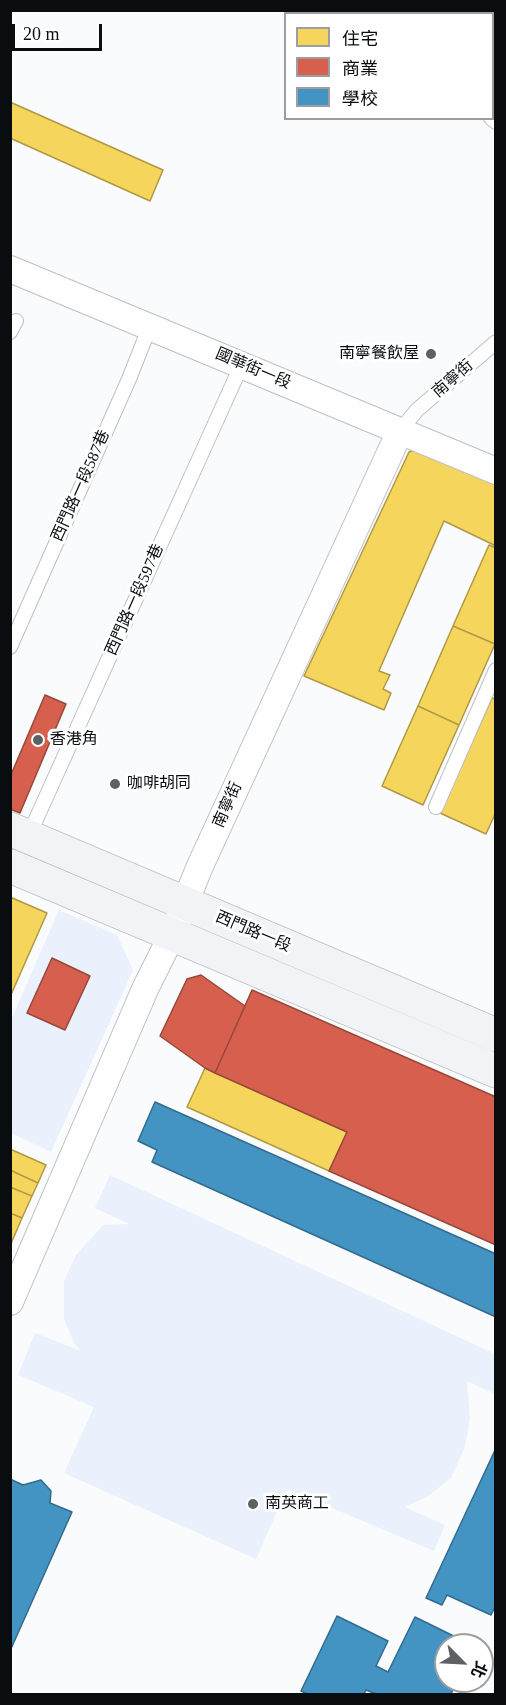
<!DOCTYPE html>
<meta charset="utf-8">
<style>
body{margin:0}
#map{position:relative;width:506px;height:1705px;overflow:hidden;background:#fafbfc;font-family:"Times New Roman","Noto Sans TC",serif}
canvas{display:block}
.frame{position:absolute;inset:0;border:12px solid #0a0d10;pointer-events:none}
.legend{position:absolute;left:284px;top:12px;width:210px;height:108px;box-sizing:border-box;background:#fff;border:2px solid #9d9e9f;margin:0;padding:8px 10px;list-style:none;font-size:18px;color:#0a0d10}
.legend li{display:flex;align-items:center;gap:12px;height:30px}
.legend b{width:30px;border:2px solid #9d9e9f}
.north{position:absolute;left:434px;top:1633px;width:60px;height:60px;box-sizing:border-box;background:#fff;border:2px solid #9d9e9f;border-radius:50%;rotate:114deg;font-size:16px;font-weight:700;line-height:24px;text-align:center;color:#0a0d10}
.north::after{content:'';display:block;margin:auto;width:21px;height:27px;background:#5e6063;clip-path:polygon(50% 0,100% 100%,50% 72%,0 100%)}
.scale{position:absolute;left:12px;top:24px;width:90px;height:27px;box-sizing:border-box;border:3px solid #0a0d10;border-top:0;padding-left:8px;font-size:18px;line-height:21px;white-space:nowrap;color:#0a0d10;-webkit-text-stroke:4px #fff;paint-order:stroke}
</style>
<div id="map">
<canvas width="506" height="1705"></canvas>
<div class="frame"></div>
<ul class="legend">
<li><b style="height:16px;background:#f6d55c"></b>住宅</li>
<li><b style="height:16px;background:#d6604d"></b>商業</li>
<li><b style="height:16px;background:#4393c3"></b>學校</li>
</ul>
<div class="north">北</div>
<div class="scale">20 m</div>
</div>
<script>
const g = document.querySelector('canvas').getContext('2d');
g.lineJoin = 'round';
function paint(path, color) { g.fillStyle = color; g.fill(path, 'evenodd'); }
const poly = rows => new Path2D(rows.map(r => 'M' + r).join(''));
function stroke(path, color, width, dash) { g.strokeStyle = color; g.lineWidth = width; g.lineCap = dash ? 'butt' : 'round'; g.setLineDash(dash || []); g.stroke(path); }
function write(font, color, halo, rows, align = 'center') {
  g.font = font + ' "Times New Roman","Noto Sans TC",serif'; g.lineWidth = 6; g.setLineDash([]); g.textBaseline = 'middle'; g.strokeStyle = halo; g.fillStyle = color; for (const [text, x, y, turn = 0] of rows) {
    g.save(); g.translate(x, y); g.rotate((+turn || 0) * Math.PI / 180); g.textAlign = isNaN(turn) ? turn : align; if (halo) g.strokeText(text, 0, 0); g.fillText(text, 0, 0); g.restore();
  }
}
paint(poly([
 [59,910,117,935,133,970,51,1152,11,1133,11,1020],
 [110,1175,495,1354,495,1394,467,1381,470,1418,465,1447,451,1478,427,1497,405,1507,445,1525,434,1551,287,1489,256,1559,64,1473,94,1407,18,1375,35,1333,81,1351,74,1343,64,1319,64,1281,76,1255,103,1225,129,1224,95,1208]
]), '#eaf1fc');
const homes = poly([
 [10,102,163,170,150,201,10,138,10,102],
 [431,445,496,471,496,546,444,521,379,671,390,675,383,689,391,693,384,710,304,676,409,452,431,445],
 [489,545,496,548,495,644,453,626,489,545],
 [453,626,495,644,459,725,418,706,453,626],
 [492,698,496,699,496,812,486,834,440,813,492,698],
 [418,706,459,725,423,805,382,786,418,706],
 [10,897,47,913,10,997,10,897],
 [205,1068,347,1132,329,1171,187,1107,205,1068],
 [10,1149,46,1165,38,1183,10,1170,10,1149],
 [10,1170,38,1183,32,1196,10,1187,10,1170],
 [10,1187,32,1196,22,1218,10,1213,10,1187],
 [10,1213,22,1218,10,1246,10,1213]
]);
paint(homes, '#f6d55c');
stroke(homes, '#af9945', 1.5);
const shops = poly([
 [45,695,66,704,20,813,10,809,10,777,45,695],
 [52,958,90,976,65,1030,27,1013,52,958],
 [201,975,245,1006,215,1073,205,1068,160,1036,187,979,201,975],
 [252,990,496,1097,496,1245,329,1171,347,1132,215,1073,252,990]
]);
paint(shops, '#d6604d');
stroke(shops, '#99473b', 1.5);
const schools = poly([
 [155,1102,496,1254,496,1317,152,1162,157,1150,138,1141,155,1102],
 [496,1448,496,1605,491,1615,447,1595,442,1605,426,1598,496,1448],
 [10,1479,23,1485,41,1480,51,1491,50,1503,72,1512,10,1651,10,1479],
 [337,1616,388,1641,376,1666,388,1672,415,1617,472,1645,446,1645,446,1681,457,1681,451,1694,376,1694,366,1690,364,1694,308,1694,301,1691,337,1616]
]);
paint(schools, '#4393c3');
stroke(schools, '#326b8d', 1.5);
const lane = poly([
 [312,10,321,14],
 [491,118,496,122],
 [10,332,16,321],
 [400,431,417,410,496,342],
 [10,647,129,379,150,326],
 [436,807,496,670],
 [28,837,242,364]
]);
const street = poly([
 [10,269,496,471],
 [10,1302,146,987,172,935,200,866,400,431]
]);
const secondary = poly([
 [10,829,496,1035],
 [10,866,496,1071]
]);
stroke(lane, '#bec0c2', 16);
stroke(street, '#bec0c2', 28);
stroke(secondary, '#bec0c2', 35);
stroke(lane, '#fefeff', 14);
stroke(street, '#fefeff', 26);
stroke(secondary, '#f2f3f6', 33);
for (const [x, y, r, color] of [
 [431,354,6,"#5e6063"],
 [38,740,6,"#5e6063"],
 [115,784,6,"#5e6063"],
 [253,1504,6,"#5e6063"]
]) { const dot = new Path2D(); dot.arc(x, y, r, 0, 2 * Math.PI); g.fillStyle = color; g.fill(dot); stroke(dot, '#fff', 2); }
write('16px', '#0a0d10', '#fff', [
 ["南寧餐飲屋",419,354,"right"],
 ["香港角",50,740],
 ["咖啡胡同",127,784],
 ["南英商工",265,1504]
], 'left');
write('16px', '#0a0d10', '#fff', [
 ["國華街一段",253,369,23],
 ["南寧街",453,379,-41],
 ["西門路一段587巷",81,486,-66],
 ["西門路一段597巷",135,600,-66],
 ["南寧街",228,805,-66],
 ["西門路一段",253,932,23]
]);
</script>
